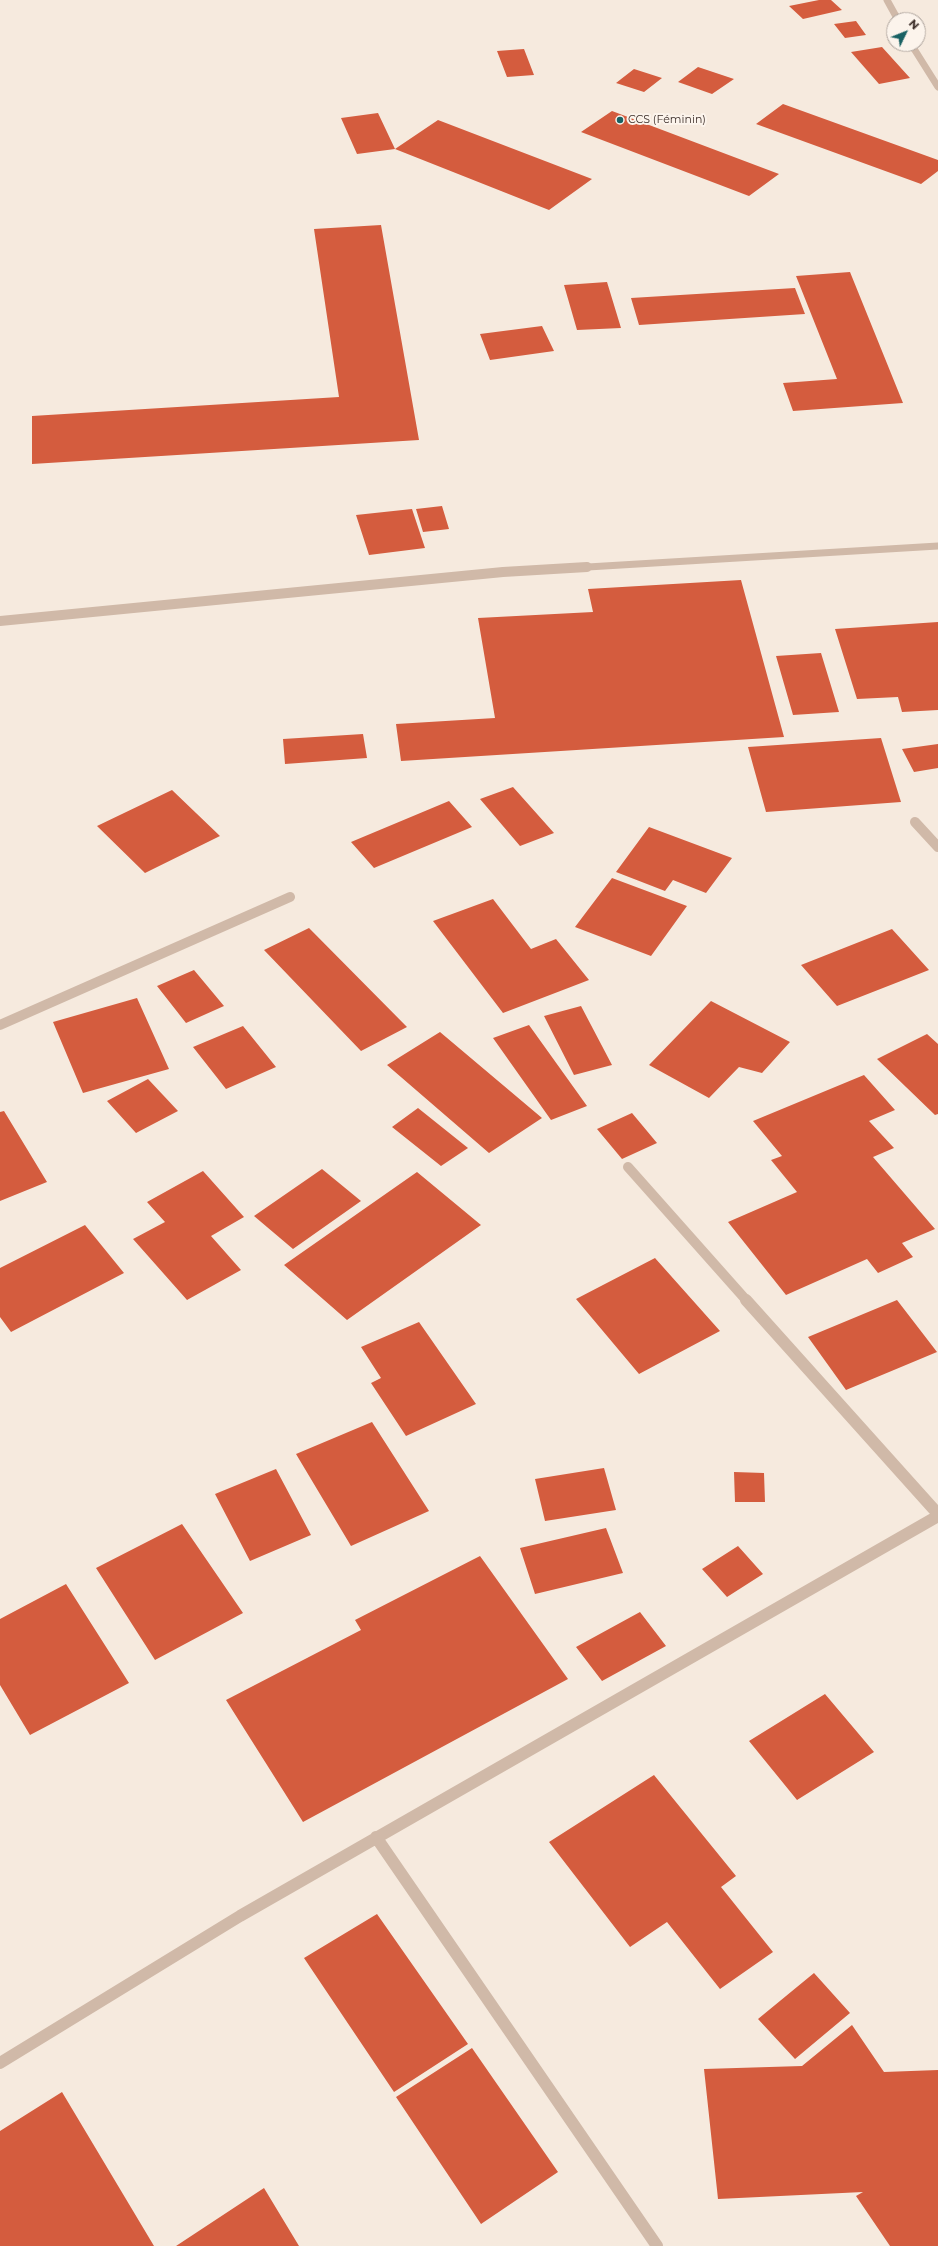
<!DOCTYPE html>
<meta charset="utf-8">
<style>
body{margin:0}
#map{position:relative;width:938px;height:2246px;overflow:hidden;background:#f6eade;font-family:Montserrat,sans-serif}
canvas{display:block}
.north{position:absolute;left:886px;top:12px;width:40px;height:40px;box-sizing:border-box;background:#fcf4ec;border:1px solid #afa59e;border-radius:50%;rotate:47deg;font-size:11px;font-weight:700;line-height:16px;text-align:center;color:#3c2e29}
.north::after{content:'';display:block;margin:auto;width:14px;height:18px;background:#196163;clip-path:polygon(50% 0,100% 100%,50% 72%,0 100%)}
</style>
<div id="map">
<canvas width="938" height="2246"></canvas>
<div class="north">N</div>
</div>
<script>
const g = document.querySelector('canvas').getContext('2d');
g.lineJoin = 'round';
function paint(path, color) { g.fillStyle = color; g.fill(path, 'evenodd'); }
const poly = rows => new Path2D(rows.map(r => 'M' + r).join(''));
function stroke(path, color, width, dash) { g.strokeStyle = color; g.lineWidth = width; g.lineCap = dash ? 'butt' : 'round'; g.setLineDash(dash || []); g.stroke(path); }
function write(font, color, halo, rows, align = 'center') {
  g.font = font + ' Montserrat,sans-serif'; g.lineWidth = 4; g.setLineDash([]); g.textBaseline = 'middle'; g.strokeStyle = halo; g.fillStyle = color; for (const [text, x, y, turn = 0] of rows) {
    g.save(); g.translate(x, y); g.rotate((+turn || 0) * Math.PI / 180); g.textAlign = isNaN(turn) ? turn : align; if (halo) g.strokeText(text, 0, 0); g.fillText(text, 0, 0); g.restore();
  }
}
paint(poly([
 [819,0,831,0,842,10,803,19,789,6],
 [856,21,866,35,845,38,834,24],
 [882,47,910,78,879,84,851,52],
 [524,49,534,75,507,77,497,51],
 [698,67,734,79,712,94,678,82],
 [634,69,662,78,644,92,616,83],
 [783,104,938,160,938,171,921,184,756,124],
 [612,111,779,174,749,196,581,132],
 [378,113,395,149,357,154,341,118],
 [438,120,592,179,549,210,395,149],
 [381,225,419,440,32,464,32,416,339,397,314,229],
 [850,272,903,403,793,411,783,383,837,379,796,276],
 [607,282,621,328,577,330,564,285],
 [795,288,805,314,639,325,631,298],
 [542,326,554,351,490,360,480,334],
 [442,506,449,529,423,532,416,509],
 [412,509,425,548,369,555,356,515],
 [741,580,784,737,401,761,396,724,495,718,478,618,593,612,588,589],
 [938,622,938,710,902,712,898,697,857,699,835,629],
 [821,653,839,712,793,715,776,656],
 [363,734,367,758,285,764,283,739],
 [881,738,901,802,766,812,748,747],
 [938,744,938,768,914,772,902,749],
 [513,787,554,833,520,846,480,799],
 [172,790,220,836,145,873,97,826],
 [449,801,472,827,374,868,351,842],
 [649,827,732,858,706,893,673,880,665,891,616,872],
 [612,878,687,906,651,956,575,927],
 [493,899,531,949,556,939,589,980,503,1013,433,921],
 [309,928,407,1027,361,1051,264,950],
 [892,929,929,970,837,1006,801,965],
 [194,970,224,1006,186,1023,157,986],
 [137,998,169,1069,83,1093,53,1022],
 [711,1001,790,1042,762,1073,739,1067,709,1098,649,1065],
 [581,1006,612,1065,574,1075,544,1016],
 [529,1025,587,1106,551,1120,493,1038],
 [243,1026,276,1067,226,1089,193,1047],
 [440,1032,542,1118,489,1153,387,1065],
 [927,1034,938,1044,938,1114,935,1115,877,1059],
 [864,1075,895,1110,869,1121,894,1148,873,1157,935,1229,902,1243,913,1257,878,1273,867,1259,786,1295,728,1222,797,1192,771,1160,782,1156,753,1121],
 [148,1079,178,1111,136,1133,107,1101],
 [418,1108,468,1148,441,1166,392,1127],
 [4,1111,47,1182,0,1201,0,1112],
 [632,1113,657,1143,622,1159,597,1129],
 [322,1169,361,1201,293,1249,254,1216],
 [203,1171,244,1217,211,1236,241,1270,187,1300,133,1239,165,1222,147,1202],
 [417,1172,481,1225,347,1320,284,1265],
 [85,1225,124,1273,11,1332,0,1317,0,1268],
 [655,1258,720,1331,639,1374,576,1299],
 [897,1300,937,1352,846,1390,808,1337],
 [419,1322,476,1404,406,1436,371,1383,381,1378,361,1347],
 [372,1422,429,1511,351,1546,296,1454],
 [604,1468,616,1510,545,1521,535,1479],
 [276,1469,311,1535,250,1561,215,1494],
 [734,1472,764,1473,765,1502,735,1502],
 [182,1524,243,1613,155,1660,96,1568],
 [606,1528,623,1573,535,1594,520,1548],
 [738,1546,763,1574,727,1597,702,1569],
 [480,1556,568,1679,303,1822,226,1700,361,1630,355,1620],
 [66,1584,129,1683,30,1735,0,1685,0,1619],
 [640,1612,666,1646,602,1681,576,1647],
 [825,1694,874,1752,797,1800,749,1741],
 [654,1775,736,1876,721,1887,773,1952,720,1989,667,1922,630,1947,549,1842],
 [377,1914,468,2044,394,2092,304,1958],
 [814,1973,850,2013,795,2059,758,2019],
 [852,2025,884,2072,938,2070,938,2246,890,2246,856,2196,863,2192,718,2199,704,2069,802,2066],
 [472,2048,558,2172,481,2224,396,2097],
 [62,2092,154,2246,0,2246,0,2131],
 [264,2188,299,2246,176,2246]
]), '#d45c3e');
stroke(poly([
 [571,568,938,546]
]), '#d0b9a8', 7);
stroke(poly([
 [0,621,503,572,587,567]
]), '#d0b9a8', 10);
stroke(poly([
 [887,0,898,20],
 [911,44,938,87]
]), '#d0b9a8', 7);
stroke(poly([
 [915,822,938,847],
 [0,1025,290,897],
 [628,1167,747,1301]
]), '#d0b9a8', 10);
stroke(poly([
 [746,1300,938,1514],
 [376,1837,657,2246],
 [0,2063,240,1916,938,1516]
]), '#d0b9a8', 12);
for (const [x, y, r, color] of [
 [620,120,4,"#196163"]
]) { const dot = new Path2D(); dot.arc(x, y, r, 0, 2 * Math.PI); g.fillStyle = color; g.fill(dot); stroke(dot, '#fcf4ec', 1.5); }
write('11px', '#3c2e29', '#fcf4ec', [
 ["CCS (Féminin)",628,120]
], 'left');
</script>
